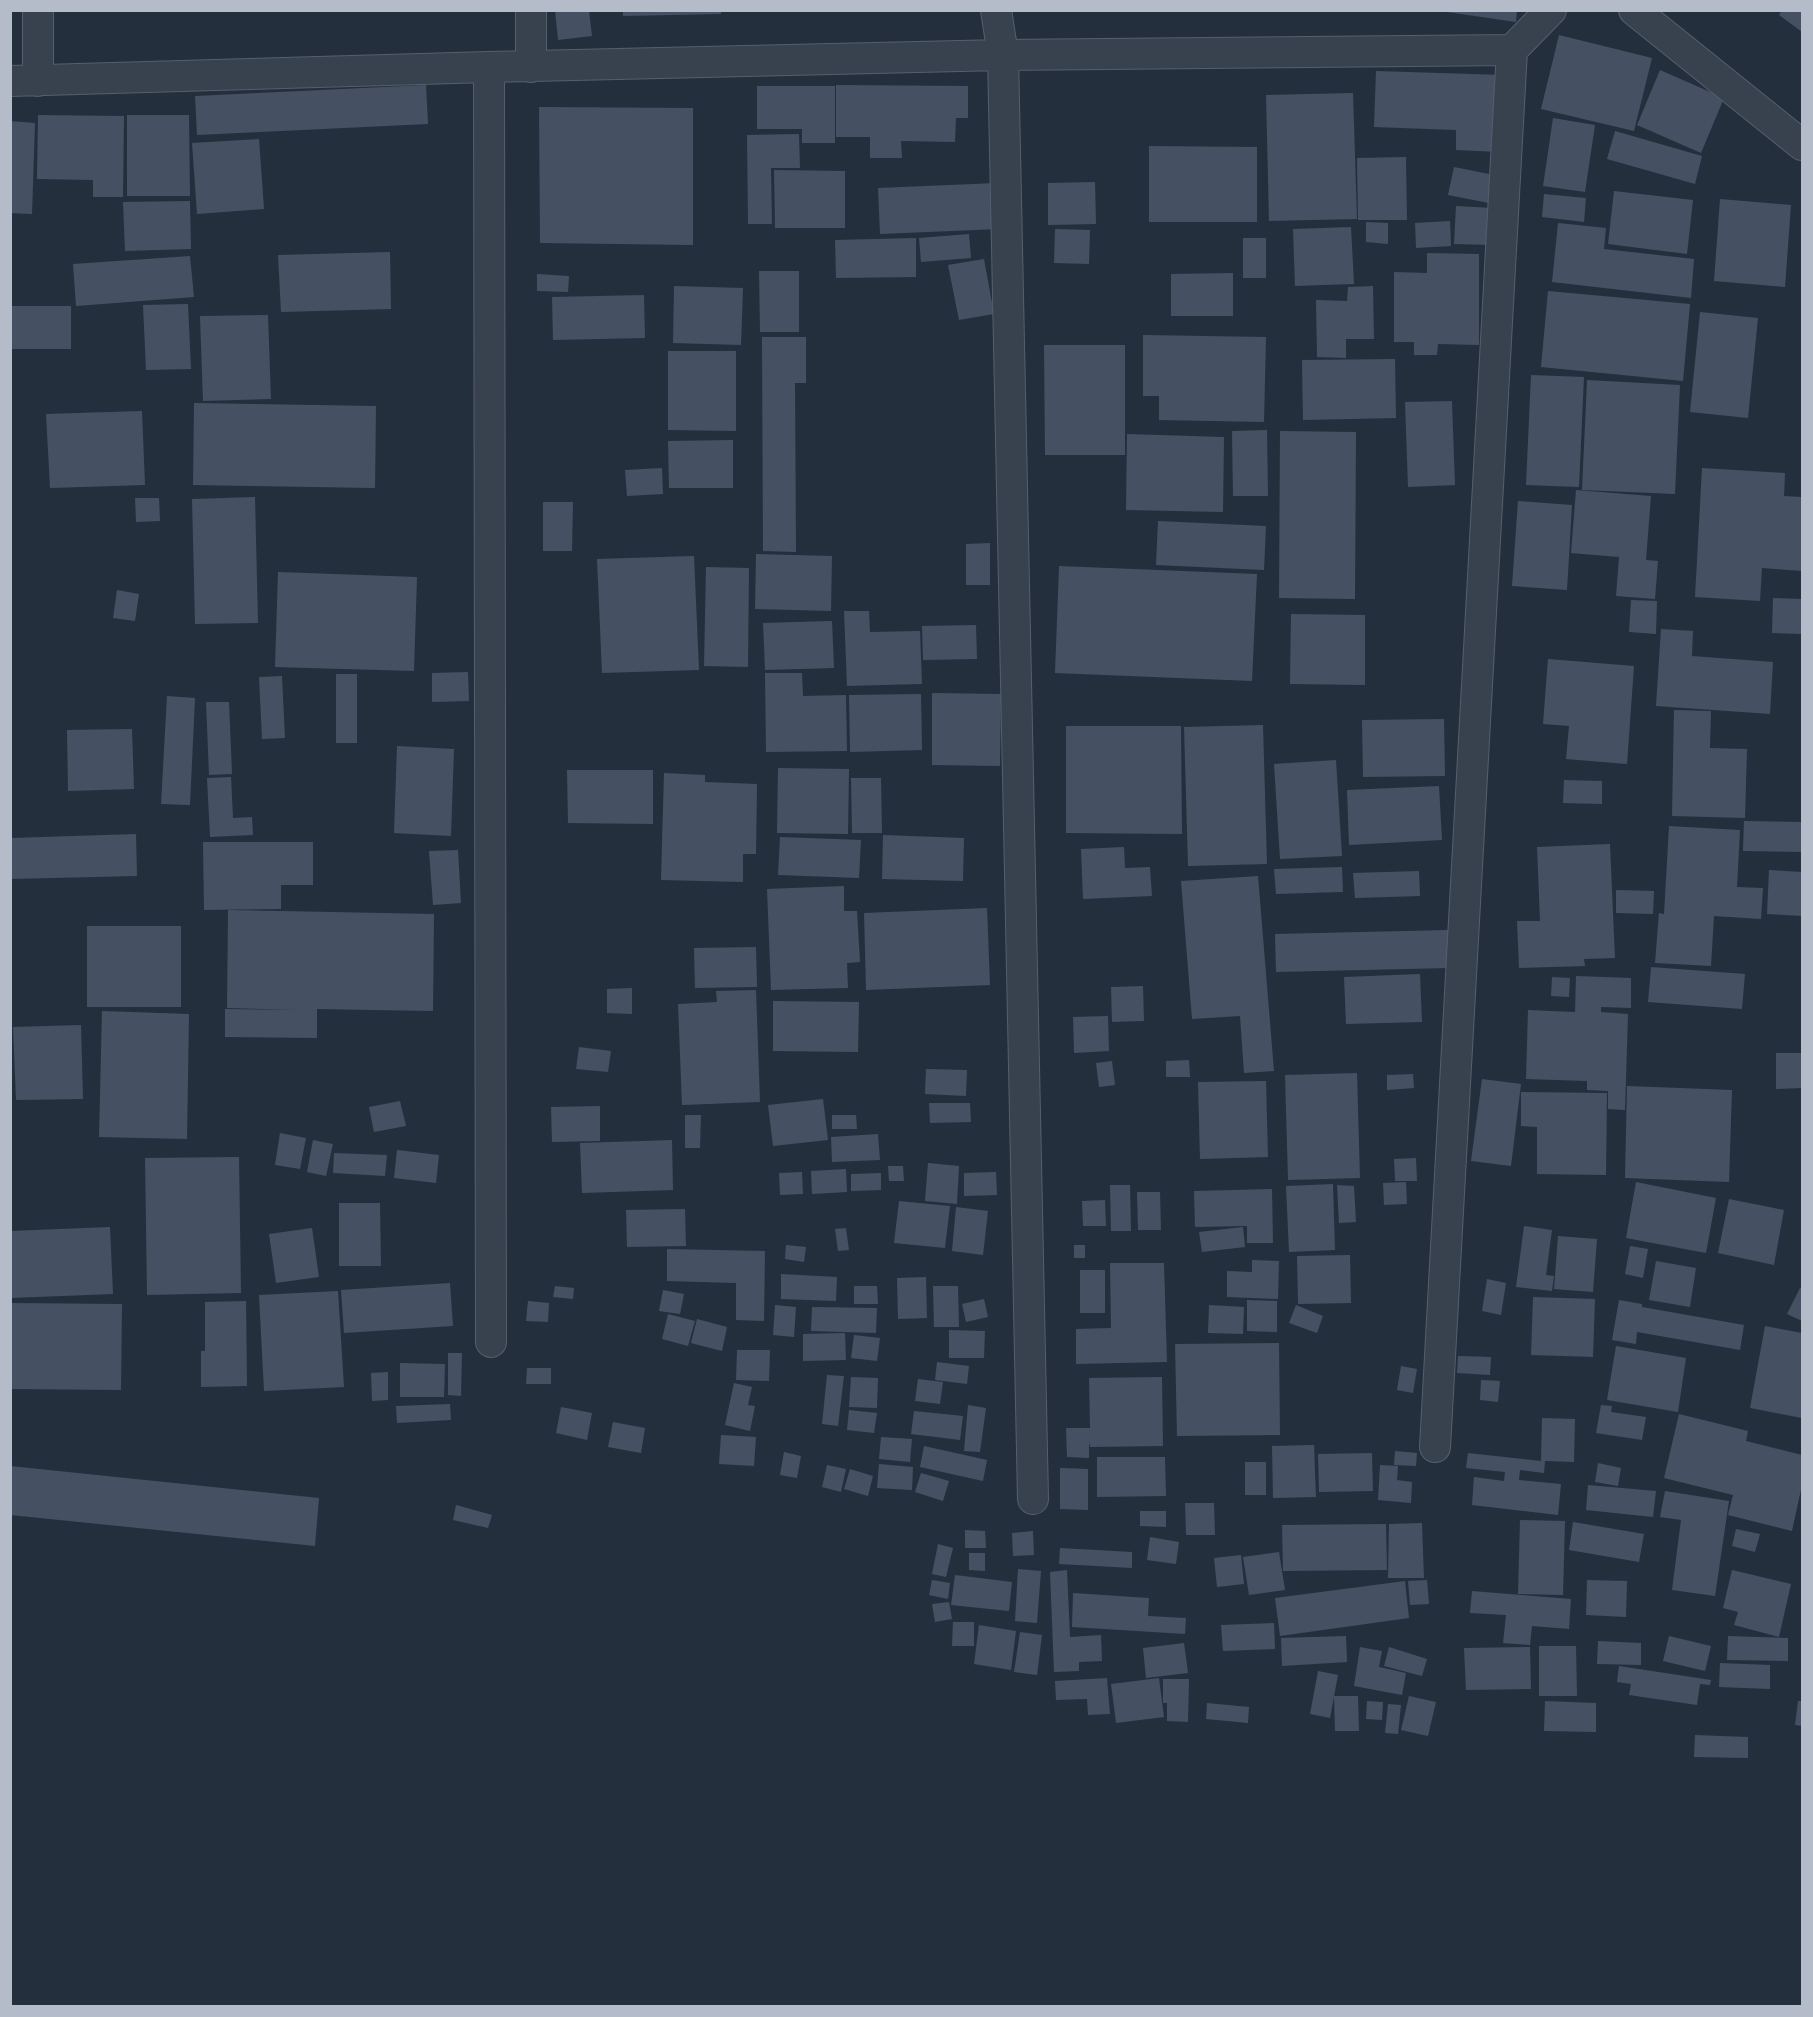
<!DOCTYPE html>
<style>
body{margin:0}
#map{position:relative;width:1813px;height:2017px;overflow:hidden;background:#242f3e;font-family:"Asap Condensed",sans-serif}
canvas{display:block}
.frame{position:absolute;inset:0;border:12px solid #b4bcc9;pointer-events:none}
</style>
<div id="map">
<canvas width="1813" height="2017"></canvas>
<div class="frame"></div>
</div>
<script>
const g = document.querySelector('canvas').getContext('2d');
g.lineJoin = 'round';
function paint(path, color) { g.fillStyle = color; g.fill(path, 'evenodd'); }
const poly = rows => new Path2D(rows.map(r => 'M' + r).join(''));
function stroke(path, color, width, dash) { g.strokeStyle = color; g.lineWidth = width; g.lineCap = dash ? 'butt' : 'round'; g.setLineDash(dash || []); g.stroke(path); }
paint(poly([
 [555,10,589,10,592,36,558,40],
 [623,10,721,10,721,14,623,16],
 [1447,10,1517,10,1516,22,1447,12],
 [1782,10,1802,10,1802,32,1779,15],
 [1559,35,1652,58,1634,131,1541,109],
 [1660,70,1724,98,1701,153,1637,125],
 [1376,71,1503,75,1500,152,1456,150,1456,130,1374,127],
 [426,85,428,124,197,135,195,96],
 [836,85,968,86,968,118,956,118,955,142,901,141,902,158,870,158,870,137,836,137],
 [757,86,835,86,835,143,802,143,802,129,757,129],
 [1353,93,1357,219,1269,221,1266,95],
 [539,107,693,108,693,245,540,243],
 [38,115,124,116,123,197,93,197,93,180,37,179],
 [127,115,189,115,190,196,127,196],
 [1553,118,1595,125,1585,192,1543,186],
 [10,121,35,123,32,214,10,213],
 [1615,131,1702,156,1695,184,1607,159],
 [799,134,800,168,771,168,772,224,748,224,747,135],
 [259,139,264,209,197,214,192,143],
 [1149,146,1257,147,1257,222,1149,222],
 [1406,157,1407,220,1358,220,1357,158],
 [1454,167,1494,175,1489,203,1448,195],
 [774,170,845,171,845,228,775,228],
 [1095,182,1096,224,1048,225,1048,183],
 [997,183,999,229,880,234,878,188],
 [1614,191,1693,200,1687,254,1608,244],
 [1544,194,1586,198,1584,222,1542,217],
 [1720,199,1791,205,1785,287,1714,281],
 [190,201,191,249,125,251,123,202],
 [1456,206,1492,208,1491,245,1454,244],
 [1450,221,1451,246,1416,248,1415,223],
 [1366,222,1388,223,1388,244,1366,242],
 [1558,223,1606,228,1604,249,1694,259,1691,298,1552,282],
 [1351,227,1354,284,1295,286,1293,229],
 [1055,229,1090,230,1089,264,1054,263],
 [969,234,971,258,921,262,919,238],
 [916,238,916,277,836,278,835,240],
 [1243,238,1266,238,1266,278,1243,278],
 [390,252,391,309,281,312,278,255],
 [1427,253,1479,254,1479,345,1438,344,1437,355,1414,355,1414,342,1394,342,1394,272,1427,273],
 [190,256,194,297,76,306,73,264],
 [984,259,994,314,959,320,948,265],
 [759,271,799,271,799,332,760,332],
 [1233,273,1233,316,1171,316,1171,274],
 [537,274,569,276,568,292,537,291],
 [674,286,743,288,741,345,673,343],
 [1373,286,1374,339,1346,339,1346,358,1317,357,1316,300,1347,301,1348,287],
 [1548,291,1690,304,1683,381,1541,367],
 [644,295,645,338,553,340,552,297],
 [188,304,191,369,146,370,143,305],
 [10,306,71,306,71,349,10,349],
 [1700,312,1758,318,1748,418,1690,412],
 [268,315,271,399,203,401,200,316],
 [1143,335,1266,337,1264,422,1159,420,1159,396,1143,396],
 [762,337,806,337,806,383,795,383,796,552,763,551],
 [1044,345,1125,345,1125,455,1045,455],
 [668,351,736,351,736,431,668,430],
 [1395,359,1396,418,1303,420,1302,360],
 [1531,375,1584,377,1579,487,1526,485],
 [1587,380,1680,385,1675,494,1582,490],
 [1452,401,1455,485,1408,487,1405,402],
 [194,403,376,406,375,488,193,485],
 [142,411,145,485,50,488,46,414],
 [1267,430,1268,496,1233,496,1232,431],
 [1280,431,1356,432,1355,599,1279,598],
 [1127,434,1224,437,1223,512,1126,510],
 [733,440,733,488,669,488,668,441],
 [662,468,663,494,627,496,625,470],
 [1702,468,1785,473,1784,496,1802,497,1802,571,1762,568,1760,601,1695,597],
 [1576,490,1651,496,1646,560,1658,561,1655,599,1616,596,1619,557,1571,553],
 [255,497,258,623,195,624,192,499],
 [135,498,159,498,160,521,136,522],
 [1518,501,1572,505,1567,590,1512,586],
 [543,502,573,502,572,551,543,551],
 [1158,521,1266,526,1264,570,1156,565],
 [990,543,990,585,966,585,966,544],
 [756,554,832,556,831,611,755,609],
 [694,556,699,670,602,673,597,559],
 [1059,566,1257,574,1252,681,1055,673],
 [706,567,749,568,748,667,704,666],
 [278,572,417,577,414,671,275,667],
 [117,590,139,594,135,621,113,618],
 [1773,598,1802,599,1802,634,1772,633],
 [1631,600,1657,601,1656,634,1629,632],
 [844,611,869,611,870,632,920,631,922,684,847,686],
 [1291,614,1365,615,1365,685,1290,684],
 [832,621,834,668,765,670,763,623],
 [976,625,977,659,923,660,922,626],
 [1661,629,1693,631,1692,656,1773,662,1770,714,1656,706],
 [1548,659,1634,666,1627,764,1566,759,1569,726,1543,724],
 [468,672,469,701,432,702,432,673],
 [765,673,802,673,803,696,846,695,847,751,766,752],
 [336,674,357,674,357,743,336,743],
 [282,676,285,738,262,739,259,677],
 [932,693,1001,694,1000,766,932,765],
 [921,694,922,750,850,752,849,695],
 [167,696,195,698,190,805,161,804],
 [206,702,229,702,232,774,209,775],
 [1674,710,1711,711,1710,748,1747,749,1745,818,1672,816],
 [1444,719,1445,776,1363,777,1362,720],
 [1263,725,1267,864,1188,866,1184,727],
 [1066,726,1181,726,1182,834,1066,833],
 [132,729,134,789,68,791,67,730],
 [397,746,454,749,451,836,394,833],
 [1336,760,1342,856,1280,859,1274,764],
 [778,768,849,769,848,834,777,833],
 [567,770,653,770,653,824,568,823],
 [664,773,705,775,705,782,757,784,756,854,743,854,743,882,661,880],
 [231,777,233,818,252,817,253,835,210,837,207,778],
 [851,778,881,778,882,833,852,833],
 [1564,780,1602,781,1602,804,1563,803],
 [1439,786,1442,840,1349,845,1347,790],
 [1744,821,1802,822,1802,852,1743,851],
 [1669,826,1740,830,1737,887,1763,888,1761,919,1714,916,1711,966,1655,963,1659,913,1664,914],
 [136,834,137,876,10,879,10,838],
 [883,835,964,838,963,881,882,879],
 [780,837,861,840,859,878,778,875],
 [203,842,313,842,313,885,281,885,281,909,204,910],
 [1610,844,1615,958,1584,959,1585,966,1519,968,1517,921,1540,921,1537,847],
 [1124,847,1125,868,1150,867,1152,896,1083,899,1081,849],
 [458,850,461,903,433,905,429,851],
 [1342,867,1343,892,1276,894,1274,869],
 [1769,870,1802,872,1802,916,1767,914],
 [1419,871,1420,896,1355,898,1353,873],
 [1258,876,1274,1071,1244,1073,1240,1016,1192,1019,1181,881],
 [844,886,844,911,857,911,860,962,847,963,848,988,771,990,767,889],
 [1616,890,1654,891,1653,914,1616,913],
 [987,908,990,985,866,990,864,913],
 [228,910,434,914,433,1011,317,1009,317,1038,225,1037,225,1009,298,1010,227,1008],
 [87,926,181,926,181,1007,87,1007],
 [1448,930,1449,968,1276,972,1275,934],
 [756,947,757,987,695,988,694,948],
 [1651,967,1745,974,1742,1009,1648,1002],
 [1420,974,1422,1022,1346,1024,1344,977],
 [1576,976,1631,978,1631,1008,1601,1007,1601,1012,1628,1014,1625,1110,1608,1109,1608,1091,1587,1090,1587,1081,1526,1079,1528,1010,1575,1012],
 [1552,977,1570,978,1569,997,1551,996],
 [1143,986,1144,1021,1112,1022,1111,987],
 [632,988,632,1014,607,1013,607,989],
 [756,990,760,1102,682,1105,678,1004,717,1002,716,991],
 [773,1001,859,1002,858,1052,773,1051],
 [102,1011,189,1014,187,1139,99,1137],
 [1108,1016,1109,1051,1074,1053,1073,1017],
 [81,1025,83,1099,16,1100,13,1027],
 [579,1047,611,1051,608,1072,576,1069],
 [1776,1053,1802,1053,1802,1088,1776,1089],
 [1189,1060,1190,1077,1166,1077,1166,1061],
 [1112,1061,1115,1085,1099,1087,1096,1063],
 [926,1069,967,1070,966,1096,925,1094],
 [1357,1073,1360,1178,1288,1180,1285,1075],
 [1413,1074,1414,1088,1387,1090,1387,1075],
 [1482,1079,1521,1084,1511,1166,1471,1161],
 [1266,1081,1268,1157,1200,1159,1198,1082],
 [1627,1086,1732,1090,1729,1182,1625,1178],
 [1521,1092,1607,1093,1606,1175,1537,1174,1537,1127,1521,1126],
 [823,1099,828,1140,773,1146,768,1105],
 [400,1101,406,1126,374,1132,369,1107],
 [929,1103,970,1103,971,1122,930,1123],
 [600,1106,600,1141,552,1142,551,1107],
 [685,1115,701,1115,700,1148,685,1148],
 [832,1115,856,1115,857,1129,832,1129],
 [280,1133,306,1138,300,1169,275,1165],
 [878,1134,880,1160,832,1162,831,1137],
 [313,1140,333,1144,326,1176,307,1172],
 [672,1140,673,1190,582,1193,580,1143],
 [397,1150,439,1155,436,1183,394,1178],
 [334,1153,387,1155,385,1176,333,1173],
 [239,1157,241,1293,147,1295,145,1158],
 [1416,1158,1417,1181,1395,1181,1394,1159],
 [928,1163,959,1166,957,1204,925,1201],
 [888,1166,903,1166,904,1181,889,1181],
 [846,1169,847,1192,812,1194,811,1171],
 [802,1172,803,1194,780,1195,779,1173],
 [996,1172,997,1195,964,1196,964,1173],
 [881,1173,881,1190,851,1191,851,1174],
 [1406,1182,1407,1204,1384,1205,1383,1183],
 [1636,1182,1716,1198,1706,1253,1626,1238],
 [1333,1184,1335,1250,1289,1252,1286,1186],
 [1110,1185,1130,1185,1131,1231,1111,1231],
 [1337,1185,1354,1186,1356,1222,1339,1223],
 [1272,1189,1273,1243,1247,1243,1247,1226,1195,1227,1194,1191],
 [1137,1192,1160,1192,1161,1230,1138,1230],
 [1729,1199,1784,1210,1774,1265,1718,1253],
 [1105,1200,1106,1226,1083,1226,1082,1201],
 [899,1201,950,1206,945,1248,894,1243],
 [339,1203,380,1203,381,1266,339,1266],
 [956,1207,988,1211,983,1255,952,1251],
 [685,1209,686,1246,627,1247,626,1210],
 [1524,1226,1552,1230,1546,1275,1554,1276,1552,1291,1516,1287],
 [110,1227,113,1294,10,1298,10,1231],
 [1243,1227,1245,1247,1202,1252,1199,1232],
 [312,1228,319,1277,276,1283,269,1234],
 [846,1228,849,1250,838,1251,835,1229],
 [1558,1236,1597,1239,1593,1292,1554,1289],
 [786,1245,806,1247,804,1262,785,1259],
 [1074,1245,1085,1245,1085,1258,1074,1258],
 [1630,1246,1648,1249,1643,1278,1625,1274],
 [667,1249,765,1251,764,1321,736,1320,736,1283,667,1281],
 [1350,1255,1351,1303,1298,1304,1297,1256],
 [1252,1260,1279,1261,1278,1299,1227,1297,1227,1271,1252,1272],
 [1656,1261,1696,1268,1690,1307,1649,1300],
 [1110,1263,1164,1263,1167,1362,1076,1364,1076,1329,1111,1328],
 [1080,1270,1105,1270,1105,1313,1080,1313],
 [781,1274,837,1277,836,1301,781,1299],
 [926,1277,927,1318,898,1319,897,1278],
 [1487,1279,1506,1283,1501,1315,1482,1311],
 [450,1283,453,1326,344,1333,341,1290],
 [555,1286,574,1288,573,1299,553,1297],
 [854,1286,877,1286,878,1304,854,1304],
 [933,1286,958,1286,959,1327,934,1327],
 [1800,1288,1802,1289,1802,1321,1787,1314],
 [663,1290,684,1294,680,1314,659,1311],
 [338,1291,344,1387,264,1391,259,1295],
 [1533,1297,1595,1299,1593,1357,1531,1355],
 [984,1299,988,1317,966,1322,962,1304],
 [1247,1300,1277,1301,1277,1332,1247,1331],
 [1619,1300,1642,1304,1642,1307,1744,1325,1740,1350,1637,1332,1636,1344,1612,1340],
 [246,1301,247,1386,201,1387,201,1351,205,1351,205,1302],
 [528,1301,549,1303,548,1322,526,1321],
 [10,1303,122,1304,121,1390,10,1389],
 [775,1305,796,1307,794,1337,773,1335],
 [1209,1305,1244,1307,1243,1334,1208,1333],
 [1296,1305,1323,1316,1317,1333,1289,1323],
 [812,1307,877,1308,876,1333,811,1331],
 [668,1314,695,1321,688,1346,662,1339],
 [697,1319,727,1327,722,1351,691,1343],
 [1765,1326,1802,1333,1802,1418,1750,1408],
 [949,1330,985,1331,984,1358,949,1358],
 [845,1333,846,1360,803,1361,803,1334],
 [854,1335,880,1338,877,1361,851,1358],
 [1279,1343,1280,1435,1177,1436,1175,1344],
 [1616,1346,1686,1358,1678,1412,1607,1400],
 [737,1350,770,1350,769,1381,736,1380],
 [448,1353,462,1353,461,1396,448,1395],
 [1458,1356,1491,1357,1490,1375,1457,1373],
 [937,1362,969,1366,967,1384,935,1380],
 [400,1363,445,1364,444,1397,400,1397],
 [1401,1366,1417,1369,1413,1393,1397,1390],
 [527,1368,551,1368,551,1384,526,1384],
 [388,1372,388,1400,372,1401,371,1373],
 [827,1375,844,1376,838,1426,822,1424],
 [851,1377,878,1378,877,1408,849,1407],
 [1162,1377,1163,1446,1090,1447,1089,1441,1089,1458,1067,1457,1066,1428,1090,1428,1089,1378],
 [918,1379,943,1382,940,1404,915,1401],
 [1481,1380,1500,1381,1498,1402,1480,1400],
 [734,1383,752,1387,748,1405,755,1406,750,1431,725,1425],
 [450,1404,451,1420,397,1423,396,1406],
 [968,1405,986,1408,980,1452,964,1451],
 [1601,1405,1612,1406,1611,1412,1646,1417,1642,1440,1596,1433],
 [561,1407,592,1413,587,1440,556,1433],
 [849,1410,877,1413,874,1433,847,1430],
 [914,1411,963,1416,960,1440,911,1434],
 [1679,1414,1748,1431,1746,1441,1802,1455,1802,1485,1792,1531,1728,1515,1733,1495,1664,1478],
 [1542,1418,1575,1419,1574,1462,1545,1461,1544,1473,1520,1470,1519,1480,1561,1484,1558,1515,1472,1505,1474,1477,1504,1481,1505,1472,1466,1468,1468,1453,1541,1461],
 [613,1422,645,1428,641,1453,608,1447],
 [721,1435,756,1437,754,1466,719,1464],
 [881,1437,912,1439,910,1462,879,1459],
 [1314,1445,1316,1497,1273,1498,1272,1446],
 [924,1446,987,1460,983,1481,920,1467],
 [1395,1451,1417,1453,1416,1466,1394,1465],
 [784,1452,801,1456,797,1478,780,1475],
 [1372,1453,1373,1491,1319,1492,1318,1454],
 [1097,1457,1165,1457,1166,1496,1097,1497],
 [1245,1462,1266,1462,1266,1495,1245,1495],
 [1598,1463,1621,1468,1618,1486,1595,1482],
 [879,1464,913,1467,912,1490,877,1488],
 [827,1465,846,1469,841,1492,822,1487],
 [1380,1465,1398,1466,1397,1480,1412,1482,1411,1503,1378,1500],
 [10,1466,319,1498,315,1546,10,1515],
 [1060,1468,1088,1469,1088,1510,1060,1509],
 [850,1469,873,1476,868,1496,844,1489],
 [921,1473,949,1481,943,1501,915,1492],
 [1588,1485,1656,1491,1653,1517,1586,1510],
 [1665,1491,1729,1501,1715,1596,1672,1590,1681,1520,1660,1517],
 [1185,1503,1214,1503,1215,1535,1186,1535],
 [456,1505,492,1515,488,1528,453,1520],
 [1140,1511,1166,1511,1166,1527,1140,1526],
 [1520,1520,1565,1521,1563,1595,1518,1594],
 [1573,1522,1644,1534,1639,1562,1569,1550],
 [1422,1523,1424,1578,1388,1578,1389,1524],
 [1386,1524,1387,1570,1283,1571,1282,1525],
 [1736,1529,1760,1534,1755,1552,1732,1546],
 [965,1530,985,1531,986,1548,965,1548],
 [1033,1531,1034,1555,1013,1556,1012,1533],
 [1150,1537,1179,1542,1176,1564,1147,1560],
 [938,1544,953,1548,946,1577,932,1574],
 [1060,1548,1132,1552,1132,1568,1059,1564],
 [1279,1552,1285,1590,1249,1595,1243,1557],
 [969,1553,985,1553,985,1571,969,1570],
 [1241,1555,1244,1584,1217,1587,1214,1558],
 [1018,1569,1041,1571,1037,1623,1015,1621],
 [1067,1570,1070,1637,1101,1635,1102,1661,1079,1662,1079,1671,1054,1672,1050,1572],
 [1732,1570,1791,1584,1779,1637,1734,1625,1738,1612,1723,1608],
 [955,1575,1012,1582,1009,1611,951,1605],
 [932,1580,950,1583,948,1599,929,1595],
 [1427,1580,1429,1604,1410,1605,1408,1581],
 [1587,1580,1627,1581,1626,1617,1586,1615],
 [1405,1581,1409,1618,1280,1636,1275,1598],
 [1472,1591,1571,1599,1569,1629,1532,1626,1530,1645,1503,1643,1506,1615,1470,1613],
 [1073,1593,1149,1598,1148,1616,1186,1618,1185,1634,1072,1627],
 [949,1602,952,1619,935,1622,932,1604],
 [953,1622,974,1622,974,1646,952,1646],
 [1274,1623,1275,1649,1223,1651,1221,1625],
 [979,1625,1016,1631,1011,1670,974,1664],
 [1020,1632,1042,1635,1037,1675,1014,1672],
 [1346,1636,1347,1662,1282,1666,1281,1638],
 [1669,1636,1711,1646,1705,1671,1663,1661],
 [1728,1636,1788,1638,1788,1661,1727,1660],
 [1598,1641,1641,1643,1641,1665,1597,1664],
 [1184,1643,1188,1673,1146,1678,1143,1648],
 [1539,1646,1576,1646,1577,1696,1539,1696],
 [1360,1647,1382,1651,1379,1667,1406,1673,1402,1695,1354,1686],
 [1389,1647,1427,1659,1422,1676,1384,1666],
 [1530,1647,1531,1689,1466,1690,1464,1648],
 [1720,1663,1770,1665,1770,1689,1719,1687],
 [1619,1666,1711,1680,1710,1685,1700,1684,1697,1705,1629,1695,1631,1684,1617,1682],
 [1318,1671,1338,1675,1330,1718,1310,1714],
 [1107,1678,1110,1714,1088,1715,1087,1699,1056,1700,1055,1681],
 [1159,1678,1164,1717,1116,1723,1111,1684],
 [1163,1679,1189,1679,1188,1722,1167,1721,1167,1703,1163,1703],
 [1334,1696,1358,1696,1359,1731,1335,1731],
 [1409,1696,1436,1702,1428,1736,1401,1730],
 [1367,1701,1383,1702,1382,1720,1366,1719],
 [1545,1701,1596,1703,1596,1732,1544,1731],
 [1798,1701,1802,1701,1802,1726,1795,1725],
 [1207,1703,1249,1707,1248,1723,1206,1719],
 [1388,1704,1401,1705,1398,1734,1385,1733],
 [1695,1735,1748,1737,1748,1758,1694,1757]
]), '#455162');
const minor = poly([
 [531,10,531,67],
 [996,10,1003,55,1033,1499],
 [1634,10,1802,145],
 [489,67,491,1342],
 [10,81,489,67,1003,55,1512,50],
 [38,81,38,10],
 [1435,1447,1512,50,1551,10]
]);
stroke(minor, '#565f6c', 32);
stroke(minor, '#38414e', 30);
</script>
